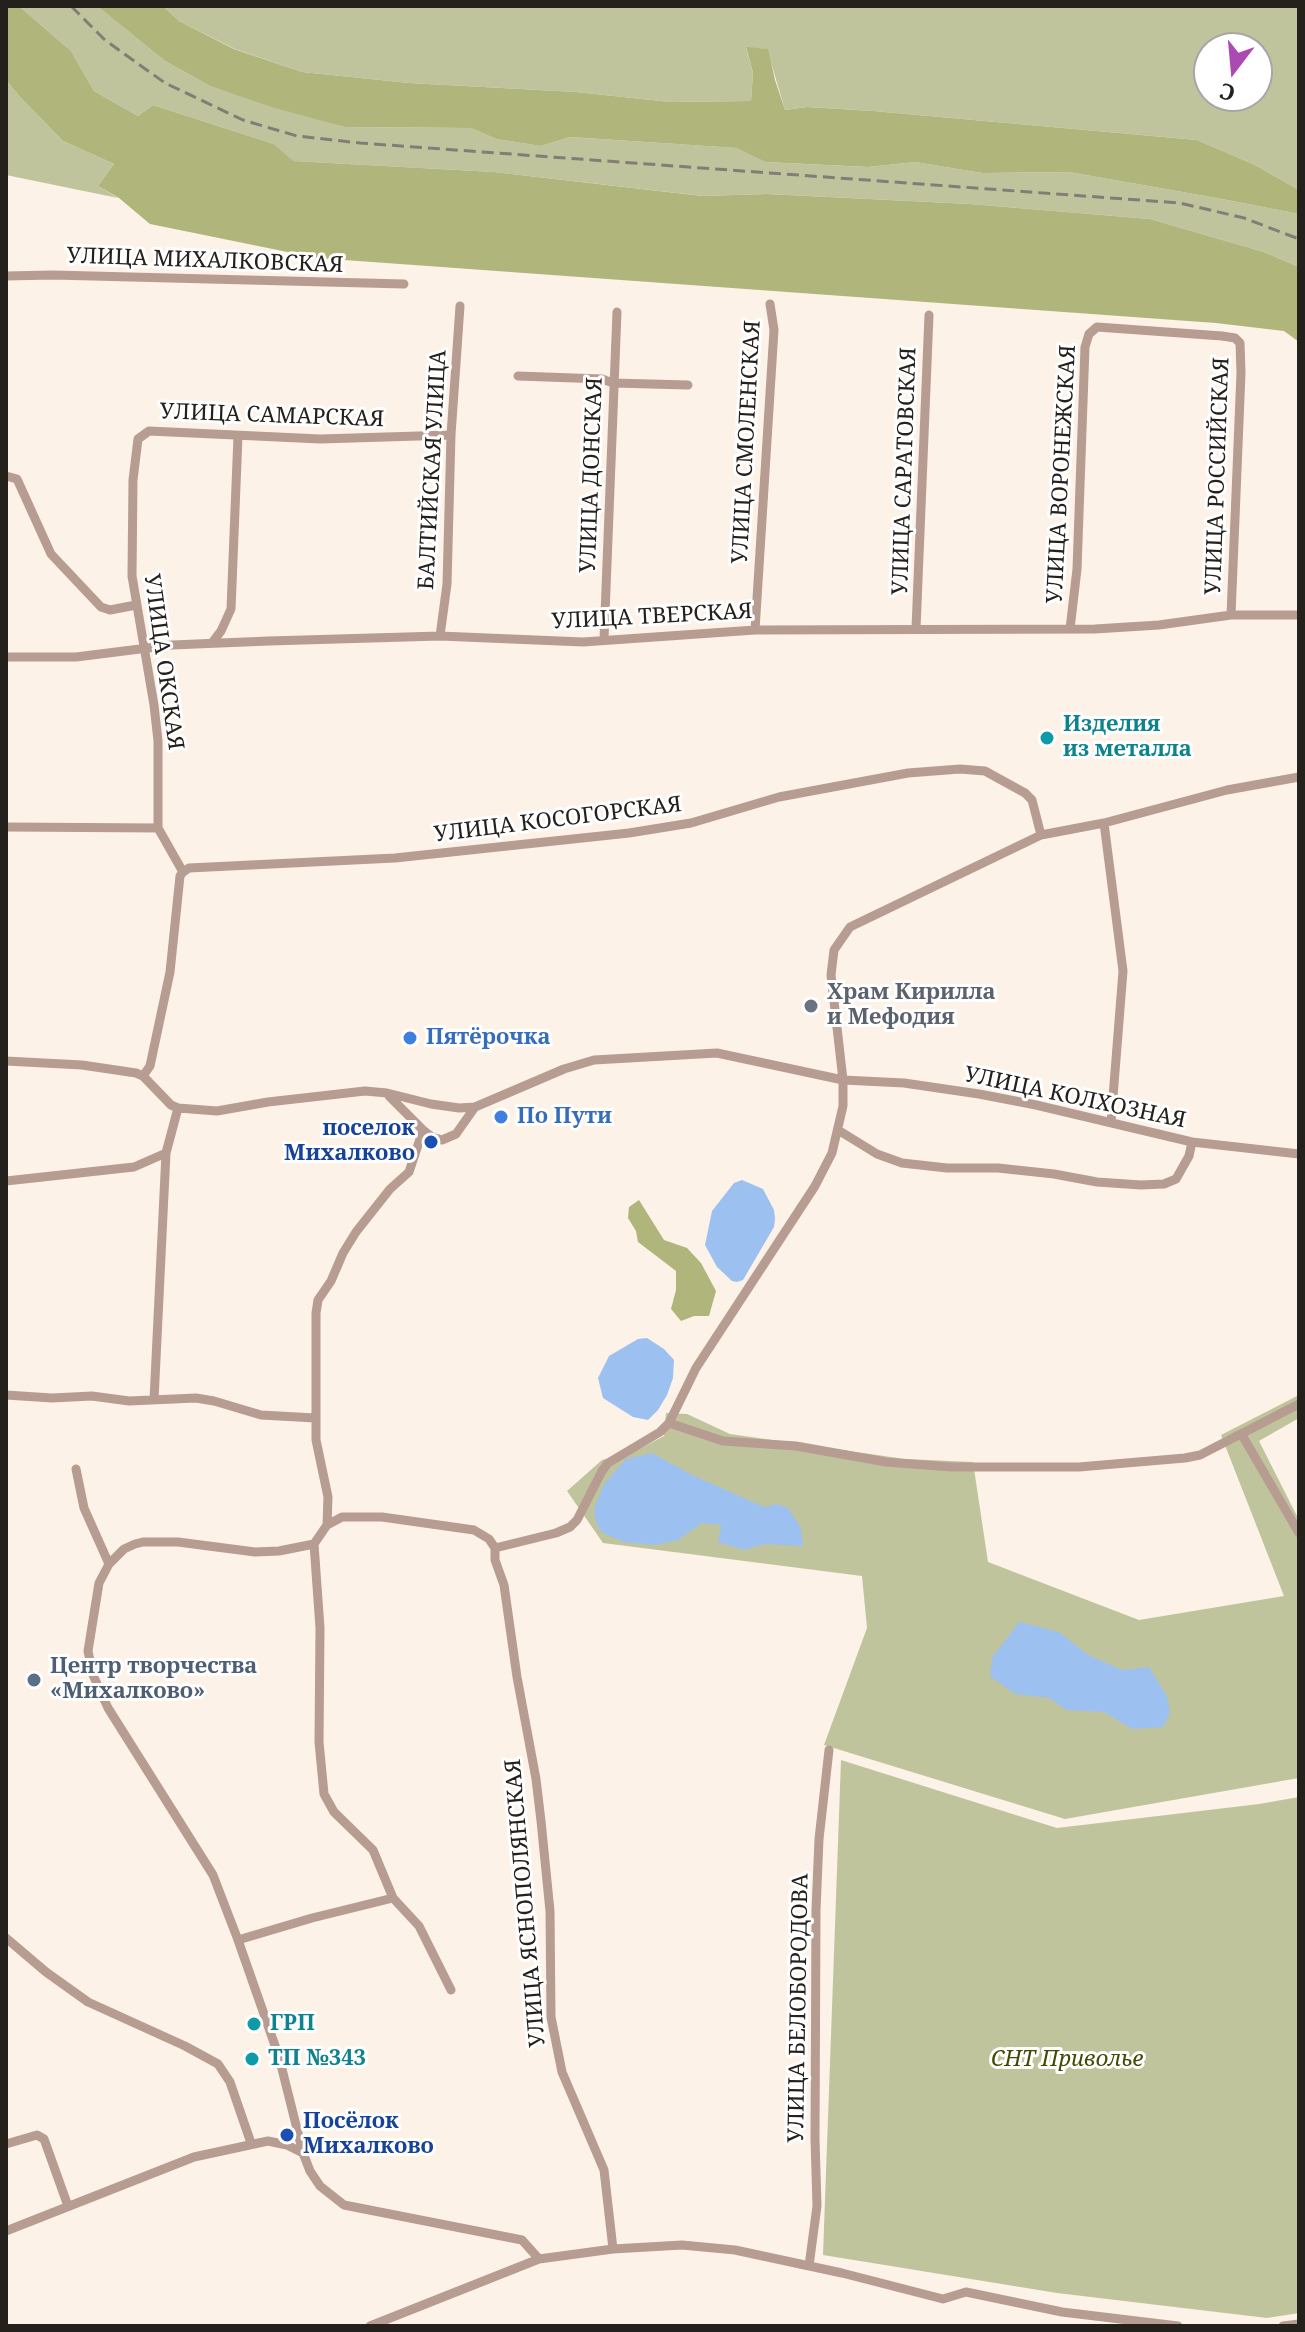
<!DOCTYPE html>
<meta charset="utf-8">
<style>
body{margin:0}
#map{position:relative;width:1305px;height:2332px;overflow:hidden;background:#fcf2e7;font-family:"Noto Serif",serif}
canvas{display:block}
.frame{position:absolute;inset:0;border:8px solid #24211d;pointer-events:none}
.north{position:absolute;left:1193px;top:32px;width:80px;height:80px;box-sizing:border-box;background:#fff;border:2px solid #a7a6a5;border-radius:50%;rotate:196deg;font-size:22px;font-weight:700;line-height:32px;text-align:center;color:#24211d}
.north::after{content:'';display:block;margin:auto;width:28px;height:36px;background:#ab4ab2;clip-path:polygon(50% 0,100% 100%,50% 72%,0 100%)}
</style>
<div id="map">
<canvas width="1305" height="2332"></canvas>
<div class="frame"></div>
<div class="north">С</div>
</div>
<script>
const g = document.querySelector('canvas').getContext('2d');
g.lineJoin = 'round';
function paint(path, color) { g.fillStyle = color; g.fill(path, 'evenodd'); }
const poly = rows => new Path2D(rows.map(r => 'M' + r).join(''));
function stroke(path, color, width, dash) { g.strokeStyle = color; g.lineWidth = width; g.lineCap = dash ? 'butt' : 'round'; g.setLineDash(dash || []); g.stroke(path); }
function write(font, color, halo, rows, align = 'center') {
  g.font = font + ' "Noto Serif",serif'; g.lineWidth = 6; g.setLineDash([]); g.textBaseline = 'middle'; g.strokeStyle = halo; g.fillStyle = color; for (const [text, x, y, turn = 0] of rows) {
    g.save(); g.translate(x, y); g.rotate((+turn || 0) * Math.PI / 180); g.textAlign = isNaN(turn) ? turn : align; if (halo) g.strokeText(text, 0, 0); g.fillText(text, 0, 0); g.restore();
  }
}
paint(poly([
 [19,6,97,6,165,61,210,86,345,127,471,128,496,139,541,146,570,137,738,148,765,162,868,167,915,162,982,173,1069,172,1222,199,1299,214,1299,267,1264,252,1150,219,970,204,767,194,703,196,494,172,292,161,274,144,153,105,138,116,94,91,71,51],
 [163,6,1299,6,1299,190,1255,165,1197,140,873,111,807,107,785,110,767,49,746,48,753,73,751,101,670,102,576,92,409,83,302,72,235,49,179,21],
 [1209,48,1257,48,1257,96,1209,96],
 [6,80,20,97,63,141,114,164,98,186,118,198,6,175],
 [1299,1395,1299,1418,1259,1441,1299,1520,1299,1778,1065,1819,824,1745,867,1628,862,1576,603,1543,567,1491,602,1460,632,1453,664,1436,666,1413,687,1414,730,1434,905,1459,973,1462,988,1562,1139,1620,1284,1596,1221,1435],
 [841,1760,1057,1828,1259,1804,1299,1797,1299,2313,1267,2318,1057,2293,823,2255]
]), '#c0c49c');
paint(poly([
 [6,6,19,6,71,51,94,91,138,116,153,105,274,144,293,161,494,172,702,196,767,194,970,204,1150,219,1264,252,1299,267,1299,342,1284,331,1216,323,317,258,150,224,119,198,98,186,114,164,63,141,20,97,6,80],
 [97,6,163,6,179,21,234,49,302,72,409,83,576,92,670,102,751,101,753,73,746,47,768,49,775,80,785,110,807,107,873,111,1197,140,1255,165,1299,190,1299,214,1222,199,1069,172,982,173,915,162,868,167,765,162,737,148,570,137,541,146,496,139,471,128,345,127,275,108,210,86,165,61],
 [639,1200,664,1240,687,1248,701,1263,716,1291,709,1316,694,1316,681,1321,671,1309,676,1290,676,1271,638,1242,636,1231,628,1218,629,1207]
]), '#afb57b');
paint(poly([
 [742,1180,763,1189,774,1210,775,1219,774,1227,743,1280,737,1282,732,1281,717,1267,705,1245,712,1211,734,1183],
 [647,1338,664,1349,674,1360,673,1378,667,1395,658,1410,648,1420,633,1417,603,1398,598,1378,609,1356,638,1339],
 [652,1453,692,1475,764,1507,778,1504,788,1508,801,1528,803,1546,764,1544,744,1550,718,1542,721,1525,702,1523,678,1540,656,1545,623,1542,601,1532,596,1522,594,1509,604,1484,626,1459],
 [1019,1622,1059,1632,1088,1655,1122,1670,1149,1667,1167,1696,1170,1713,1163,1727,1132,1729,1104,1712,1066,1710,1049,1698,1015,1694,990,1676,992,1658]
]), '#9cc1f0');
stroke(poly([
 [6,276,53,275,404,284],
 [518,376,602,379,613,383,688,385],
 [6,476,17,479,51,554,101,607,110,610,136,605],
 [916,628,929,315],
 [1070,629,1077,569,1085,347,1089,334,1097,327,1222,336,1235,338,1240,343,1241,373,1231,615],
 [755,630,774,330,770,304],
 [440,636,447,584,451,435,460,306],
 [604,639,617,312],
 [212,643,221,631,231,609,238,436],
 [6,657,76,657,172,645,269,641,440,636,583,642,755,630,1095,629,1159,625,1231,615,1299,615],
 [1104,823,1123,971,1111,1122],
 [6,827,158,828],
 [183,872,189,868,395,858,629,833,691,823,779,797,908,773,960,769,985,771,1025,793,1032,800,1041,835],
 [6,1061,82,1065,136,1073,143,1076,171,1105,178,1108,217,1111,268,1102,365,1091,387,1093,431,1104,459,1108,475,1107,564,1069,594,1060,717,1053,843,1080,904,1083,979,1094,1036,1105,1192,1142,1299,1154],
 [143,1076,150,1066,170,972,180,876,183,872,158,828,158,741,154,705,132,576,133,480,138,439,149,431,320,439,451,435],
 [389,1096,423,1130,432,1137,442,1140,456,1134,475,1107],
 [838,1130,877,1154,902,1163,947,1168,998,1168,1054,1174,1097,1182,1141,1185,1164,1184,1176,1179,1189,1156,1192,1142],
 [6,1181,134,1167,166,1153],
 [6,1395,52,1398,92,1396,129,1401,196,1398,214,1401,261,1415,315,1418],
 [154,1400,166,1153,178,1108],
 [669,1423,723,1441,796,1446,886,1462,952,1467,1079,1467,1185,1458,1200,1455,1299,1404],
 [1242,1435,1299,1533],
 [76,1469,84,1508,109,1564],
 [327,1525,328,1497,316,1440,316,1313,318,1300,331,1281,343,1253,356,1232,390,1189,409,1172,423,1130],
 [314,1544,320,1628,319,1742,324,1794,334,1812,373,1850,393,1898,419,1926,451,1990],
 [495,1548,556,1533,570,1527,577,1520,602,1471,608,1463,660,1432,669,1423,696,1368,815,1186,832,1153,843,1106,843,1080,831,975,834,950,850,927,1041,835,1104,823,1227,790,1299,777],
 [495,1548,495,1560,504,1585,517,1677,536,1779,541,1821,550,1911,551,2017,562,2072,604,2170,613,2249],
 [6,1938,46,1972,88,2002,185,2046,218,2064,230,2082,251,2143],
 [238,1940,312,1918,393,1898],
 [6,2144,37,2135,44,2139,68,2206],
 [303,2153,279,2057,238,1940,213,1875,108,1708,93,1675,88,1651,99,1583,109,1564,124,1549,135,1544,143,1542,178,1542,255,1552,279,1551,314,1544,327,1525,342,1517,382,1517,474,1530,489,1539,495,1548],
 [6,2231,194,2157,268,2141,287,2145,303,2153,310,2171,320,2186,344,2205,522,2240,539,2259],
 [809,2266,817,2206,815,2139,816,1910,819,1839,829,1750],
 [370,2326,539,2259,613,2249,682,2245,735,2250,842,2273,943,2299,966,2292,1062,2312,1178,2326],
 [1283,2326,1299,2324]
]), '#b79c92', 9);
stroke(poly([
 [71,6,105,40,165,83,243,120,297,136,360,143,1180,203,1244,218,1299,239]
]), '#837d76', 3, [12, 6]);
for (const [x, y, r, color] of [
 [1047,738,8,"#0f9aa8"],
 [811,1006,8,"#6b7280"],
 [410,1038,8,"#3f7fe0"],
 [501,1117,8,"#3f7fe0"],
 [431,1142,8,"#1a4fb4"],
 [34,1680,8,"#5c6f8a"],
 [254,2024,8,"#0f9aa8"],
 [252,2059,8,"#0f9aa8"],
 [287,2135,8,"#1a4fb4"]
]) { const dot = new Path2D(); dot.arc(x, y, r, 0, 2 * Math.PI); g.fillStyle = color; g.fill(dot); stroke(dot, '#fff', 3); }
write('22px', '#24211d', '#fff', [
 ["УЛИЦА МИХАЛКОВСКАЯ",205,261,2],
 ["УЛИЦА САМАРСКАЯ",272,416,2],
 ["УЛИЦА СМОЛЕНСКАЯ",747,442,-87],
 ["БАЛТИЙСКАЯ УЛИЦА",433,470,-87],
 ["УЛИЦА САРАТОВСКАЯ",905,471,-88],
 ["УЛИЦА ВОРОНЕЖСКАЯ",1062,474,-87],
 ["УЛИЦА ДОНСКАЯ",592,475,-88],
 ["УЛИЦА РОССИЙСКАЯ",1218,476,-88],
 ["УЛИЦА ТВЕРСКАЯ",652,617,-3],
 ["УЛИЦА ОКСКАЯ",163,662,82],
 ["УЛИЦА КОСОГОРСКАЯ",558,820,-7],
 ["УЛИЦА КОЛХОЗНАЯ",1075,1098,12],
 ["УЛИЦА ЯСНОПОЛЯНСКАЯ",526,1903,-95],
 ["УЛИЦА БЕЛОБОРОДОВА",799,2008,-89]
]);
write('bold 22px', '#0d838f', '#fff', [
 ["Изделия",1063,725],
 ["из металла",1063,750],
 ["ГРП",270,2024],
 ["ТП №343",268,2059]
], 'left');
write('bold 22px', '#5b616d', '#fff', [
 ["Храм Кирилла",827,993],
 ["и Мефодия",827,1018]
], 'left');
write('bold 22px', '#366cbe', '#fff', [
 ["Пятёрочка",426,1038],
 ["По Пути",517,1117]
], 'left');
write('bold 22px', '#164399', '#fff', [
 ["поселок",415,1129],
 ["Михалково",415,1154],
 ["Посёлок",303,2122,"left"],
 ["Михалково",303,2147,"left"]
], 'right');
write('bold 22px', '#4e5e75', '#fff', [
 ["Центр творчества",50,1667],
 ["«Михалково»",50,1692]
], 'left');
write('italic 22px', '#464901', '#fff', [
 ["СНТ Приволье",1067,2060]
]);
</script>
